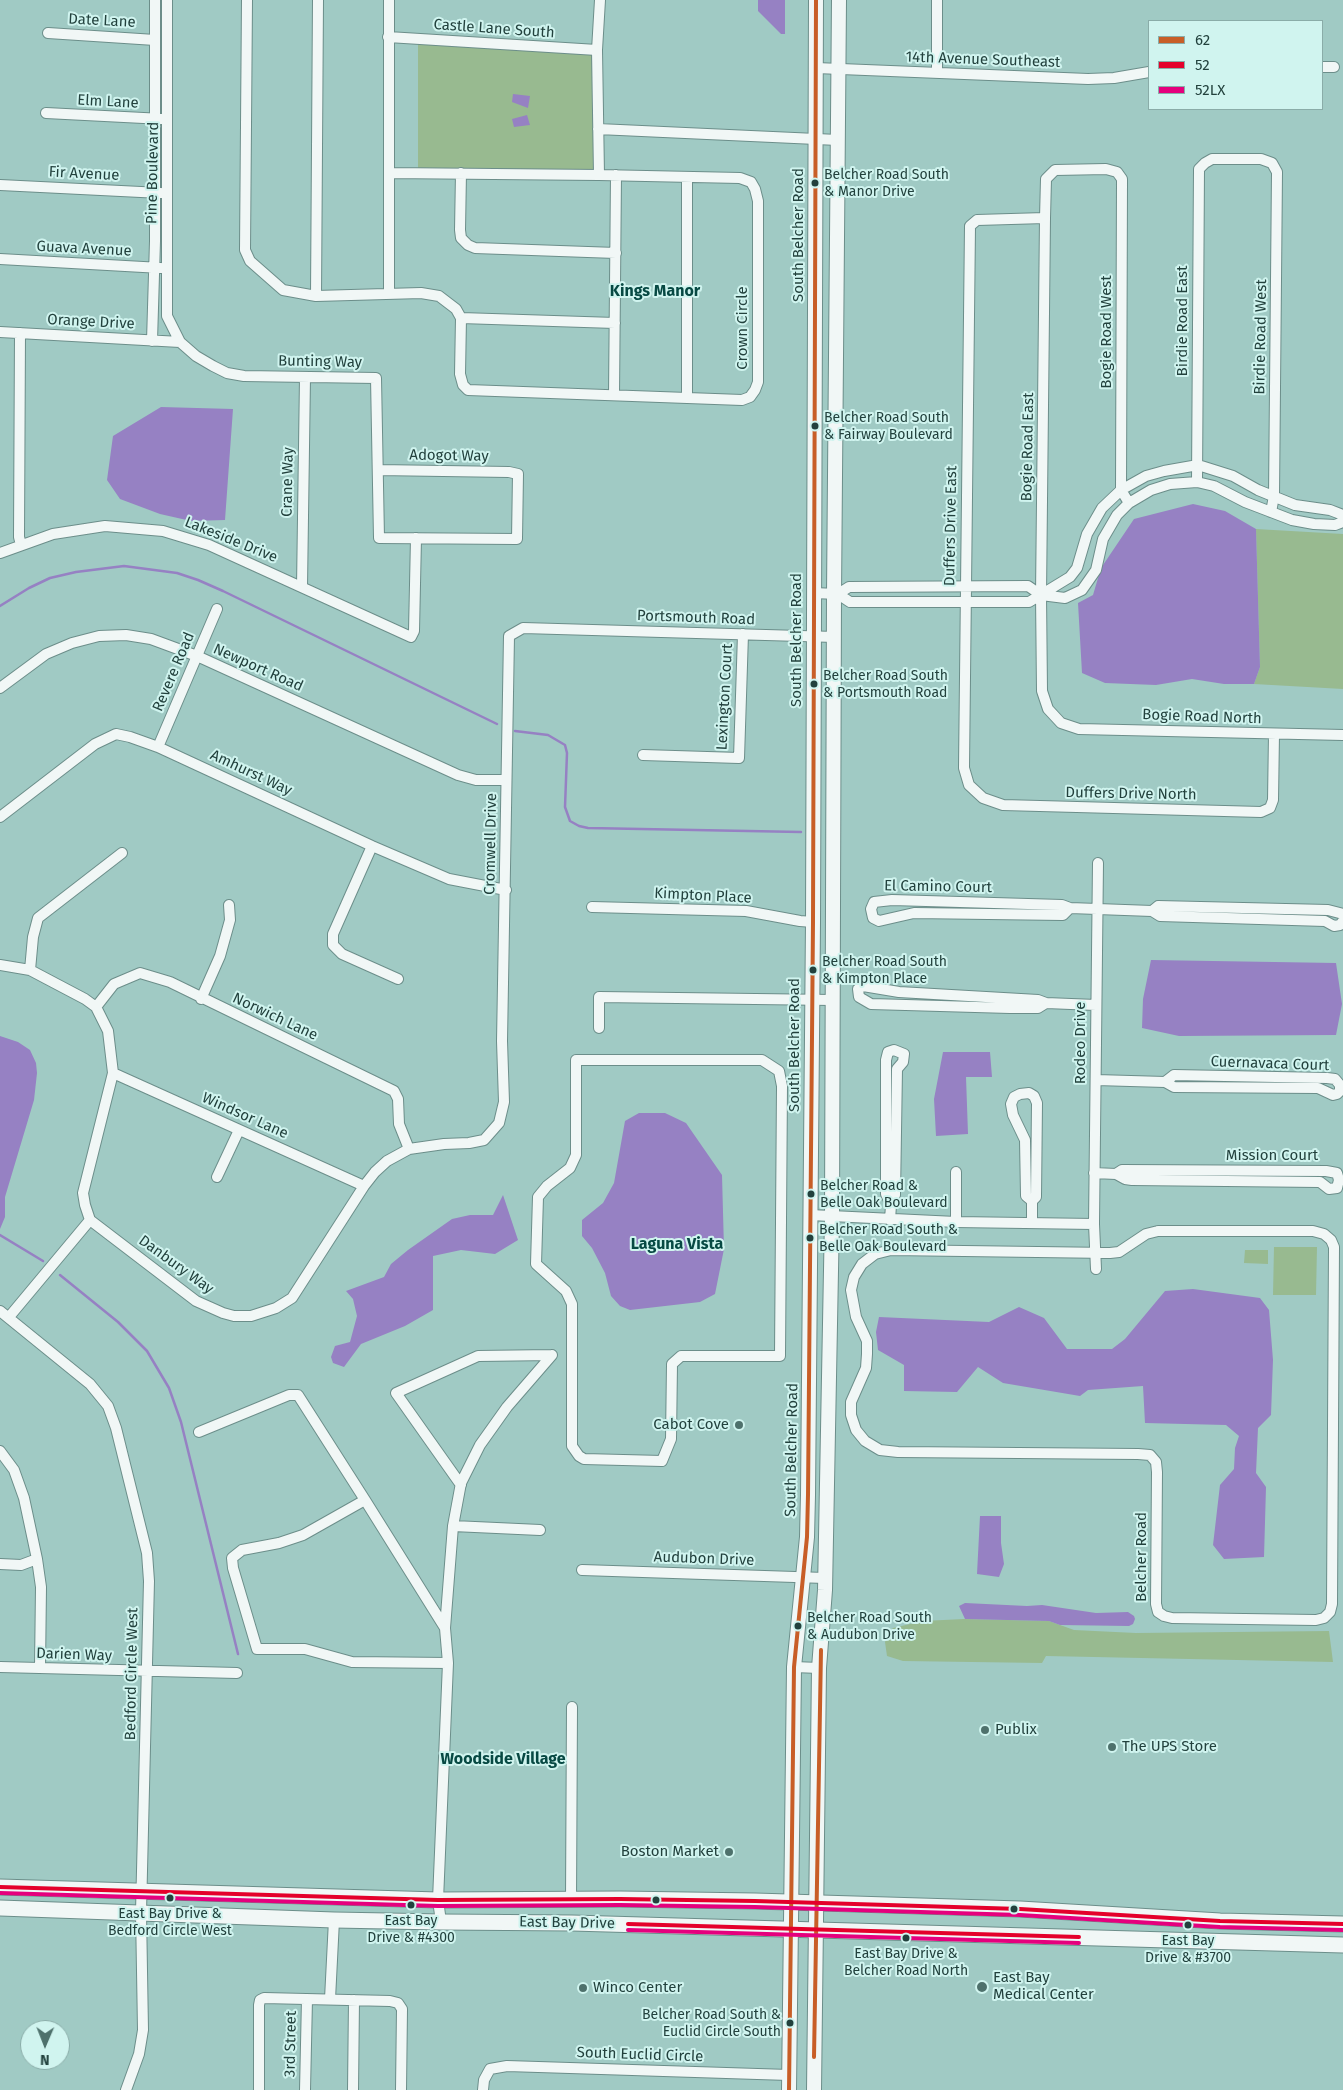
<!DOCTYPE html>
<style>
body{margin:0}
#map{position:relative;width:1343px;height:2090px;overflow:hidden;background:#a0cac4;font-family:"Fira Sans",sans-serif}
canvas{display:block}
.legend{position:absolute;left:1148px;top:20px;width:175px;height:90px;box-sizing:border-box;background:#d0f4ef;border:1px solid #8aaca8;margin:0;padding:6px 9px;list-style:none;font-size:15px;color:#22413d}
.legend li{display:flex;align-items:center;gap:10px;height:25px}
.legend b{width:25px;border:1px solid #8aaca8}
.north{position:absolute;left:20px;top:2020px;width:50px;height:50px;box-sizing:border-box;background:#d0f4ef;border:1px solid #8aaca8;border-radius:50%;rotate:181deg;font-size:14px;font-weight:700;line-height:20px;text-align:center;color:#22413d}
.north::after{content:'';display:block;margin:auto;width:18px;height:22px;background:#4e716c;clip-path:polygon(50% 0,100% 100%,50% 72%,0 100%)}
</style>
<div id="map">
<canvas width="1343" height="2090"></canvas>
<ul class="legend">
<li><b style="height:6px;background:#c85e27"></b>62</li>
<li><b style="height:6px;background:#e4002b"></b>52</li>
<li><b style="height:6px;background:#e5007d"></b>52LX</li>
</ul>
<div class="north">N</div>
</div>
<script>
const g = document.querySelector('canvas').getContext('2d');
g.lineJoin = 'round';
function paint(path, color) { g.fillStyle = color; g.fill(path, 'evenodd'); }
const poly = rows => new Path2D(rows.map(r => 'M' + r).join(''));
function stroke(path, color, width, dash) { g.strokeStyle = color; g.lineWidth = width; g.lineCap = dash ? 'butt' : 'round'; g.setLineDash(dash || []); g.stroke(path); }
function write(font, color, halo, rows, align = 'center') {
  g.font = font + ' "Fira Sans",sans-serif'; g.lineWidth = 4; g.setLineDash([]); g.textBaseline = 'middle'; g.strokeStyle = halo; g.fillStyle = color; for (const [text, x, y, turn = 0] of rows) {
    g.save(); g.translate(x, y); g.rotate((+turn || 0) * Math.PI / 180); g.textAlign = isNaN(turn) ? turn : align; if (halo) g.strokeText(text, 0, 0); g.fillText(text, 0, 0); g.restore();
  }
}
paint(poly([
 [418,38,596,49,594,173,418,174],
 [1256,529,1343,534,1343,689,1254,684,1260,667],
 [1274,1247,1317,1247,1316,1295,1273,1295],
 [1245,1250,1268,1250,1268,1264,1244,1263],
 [964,1619,1049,1621,1074,1630,1136,1633,1329,1631,1333,1662,1046,1656,1042,1663,903,1661,887,1656,885,1642,889,1632,893,1628,923,1621]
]), '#98ba90');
paint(poly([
 [758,0,785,0,785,34,781,34,758,11],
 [513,94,530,96,528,108,512,102],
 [527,115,530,125,514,127,512,119],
 [161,407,233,409,225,520,191,521,160,514,120,499,107,480,113,436],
 [1193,504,1225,511,1256,529,1260,667,1254,684,1224,684,1192,679,1156,685,1105,683,1082,673,1078,603,1093,595,1101,568,1134,519],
 [1151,960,1336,963,1342,1004,1336,1035,1179,1036,1142,1028,1143,999],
 [0,1036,18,1042,30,1050,36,1063,37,1073,34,1100,5,1197,5,1217,0,1229],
 [943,1052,990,1052,992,1077,966,1077,968,1134,936,1136,934,1099],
 [639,1113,665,1113,686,1123,722,1175,724,1249,715,1294,700,1302,630,1310,620,1306,611,1296,605,1273,592,1248,582,1236,582,1220,603,1203,614,1183,625,1121],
 [503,1195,518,1240,495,1254,461,1250,433,1256,433,1310,405,1326,361,1344,344,1367,333,1363,331,1357,335,1346,350,1342,357,1316,353,1299,346,1291,384,1277,391,1264,408,1250,452,1219,470,1215,493,1215],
 [1193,1289,1260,1298,1269,1310,1273,1360,1271,1415,1258,1428,1256,1473,1266,1487,1264,1557,1224,1559,1213,1545,1220,1485,1234,1469,1235,1448,1239,1436,1226,1425,1145,1423,1143,1386,1088,1390,1080,1396,1003,1383,978,1367,957,1392,904,1391,904,1365,878,1350,876,1332,879,1317,989,1322,1019,1307,1044,1318,1067,1349,1112,1349,1125,1339,1165,1291],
 [980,1516,1001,1516,1001,1543,1004,1564,999,1577,977,1574],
 [965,1603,1027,1606,1042,1605,1096,1613,1128,1612,1134,1616,1135,1619,1133,1624,1129,1626,1060,1625,1049,1621,965,1619,959,1606]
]), '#9681c3');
stroke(poly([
 [0,606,29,588,50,578,76,572,124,566,177,573,198,580,223,591,497,724],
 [515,731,548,735,565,745,567,753,565,807,570,821,579,826,588,828,801,832],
 [0,1235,43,1261],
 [60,1275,118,1322,147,1351,169,1388,181,1422,238,1654]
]), '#9681c3', 2.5);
const street = poly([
 [167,0,167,316,180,342,196,356,213,366,227,373,244,376,376,378,379,538,517,539,518,474,509,472,378,470],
 [247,0,245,250,250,261,283,290,316,296,421,293,439,296,456,309,461,318,460,374,463,385,468,390,742,400,750,397,755,390,758,382,758,201,755,189,751,182,740,178,599,175,389,173],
 [48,33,155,40],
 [388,37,597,50],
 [1322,67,1334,67],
 [816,68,1088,79,1114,78,1149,72],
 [937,73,937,0],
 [46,113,163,119],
 [598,129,838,140],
 [461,173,460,230,461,238,468,245,475,248,616,253],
 [599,175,597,50,600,0],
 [687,177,687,398],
 [0,185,161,193],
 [1045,218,977,220,970,226,964,768,969,785,983,798,1003,805,1261,812,1270,808,1273,800,1274,734],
 [0,259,161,268],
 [389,294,389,0],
 [316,296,318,0],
 [461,318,615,323],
 [0,332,180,342],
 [20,333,19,537,21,545],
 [152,341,155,241,155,0],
 [614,395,616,175],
 [1197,482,1199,169,1205,163,1212,159,1261,159,1272,163,1277,172,1274,496,1271,512],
 [1129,503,1121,490,1122,179,1117,172,1106,169,1055,170,1046,179,1045,218,1041,595,1042,691,1048,709,1061,723,1079,729,1343,735],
 [0,553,53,534,105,526,163,531,209,545,411,637,414,631,416,538],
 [302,587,305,377],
 [813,593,838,594,850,602,1029,602,1070,577,1077,568,1087,534,1102,508,1121,490,1146,476,1164,471,1198,465,1233,476,1258,490,1295,505,1330,510,1343,515],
 [838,594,849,587,1028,586,1041,595,1065,598,1082,590,1096,570,1103,539,1117,515,1129,503,1151,490,1170,484,1197,482,1214,486,1245,502,1292,520,1314,524,1335,525,1343,522],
 [0,688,46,654,72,643,99,636,126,635,151,639,197,656,458,775,476,780,506,780],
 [158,747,217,609],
 [643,755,739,758,743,634],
 [0,817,95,744,116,734,130,737,158,747,372,846,449,879,506,890],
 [372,846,333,934,333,945,342,954,398,979],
 [592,907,746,911,800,921,813,922],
 [1070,908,1063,915,914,913,879,921,873,918,871,909,874,902,892,900,1062,905,1070,908,1152,911,1160,916,1325,921,1334,926,1340,925,1343,921],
 [1152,911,1158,906,1328,910,1343,914],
 [0,965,30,970,85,999,96,1007,108,1031,113,1073,83,1193,85,1205,90,1220,196,1301,223,1313,234,1316,251,1316,276,1308,292,1298,364,1186,375,1172,387,1161,409,1149,444,1144,469,1143,484,1140,499,1123,504,1102,502,1041,509,636,523,628,835,637],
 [30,970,33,937,38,918,122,853],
 [201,999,220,956,230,920,229,905],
 [1046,1003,1038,1008,1010,1008,871,1004,859,997,858,989,863,986,899,992,1038,1000,1046,1003,1096,1005],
 [96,1007,114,984,140,973,170,982,394,1091,398,1099,399,1124,409,1149],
 [599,1028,599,997,833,1000],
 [576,1060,762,1060,779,1071,782,1086,780,1356,681,1356,672,1364,671,1439,662,1461,584,1459,579,1456,572,1446,572,1304,566,1291,536,1264,538,1197,547,1186,570,1168,576,1155,576,1060],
 [113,1073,364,1186],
 [1096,1080,1165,1082,1174,1087,1318,1088,1333,1095,1337,1094,1340,1091,1340,1085,1335,1079,1327,1078,1174,1075,1165,1082],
 [956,1172,956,1222],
 [1094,1173,1116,1174,1125,1179,1132,1180,1320,1182,1329,1189,1337,1188,1339,1180,1337,1173,1326,1171,1122,1170,1116,1174],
 [217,1177,239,1130],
 [1032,1201,1026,1196,1025,1140,1013,1115,1011,1104,1014,1097,1020,1094,1029,1093,1034,1096,1037,1103,1036,1197,1032,1201,1032,1223],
 [810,1215,956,1222,1094,1224],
 [890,1220,891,1205,895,1195,897,1069,903,1062,904,1054,894,1050,888,1052,886,1060,886,1194,891,1205],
 [1158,1231,1313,1231,1324,1234,1331,1240,1334,1247,1332,1604,1330,1612,1324,1618,1316,1620,1172,1618,1164,1616,1158,1612,1156,1604,1157,1472,1156,1462,1150,1455,1138,1454,898,1452,880,1450,865,1441,856,1430,851,1415,851,1402,866,1368,867,1354,867,1341,856,1317,851,1290,854,1277,862,1264,875,1254,891,1250,1110,1253,1119,1252,1146,1234,1158,1231],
 [1096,1269,1094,1224,1098,863],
 [0,1311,90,1384,108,1406,116,1428,147,1553,149,1581,141,1912,143,2030,139,2054,126,2090],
 [9,1317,90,1220],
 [199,1432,289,1395,298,1395,365,1500],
 [0,1451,14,1470,24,1498,37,1559,41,1587,40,1668],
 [461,1485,396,1393,478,1356,552,1355],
 [453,1526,540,1530],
 [0,1564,21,1565,37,1559],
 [582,1570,825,1578],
 [445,1628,453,1526,461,1483,480,1445,507,1407,552,1355],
 [0,1667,237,1673],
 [794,1667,819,1668],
 [571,1900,572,1707],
 [441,1922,438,1900,448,1663,445,1628,365,1500,303,1535,279,1543,242,1550,232,1558,233,1568,257,1649,305,1649,352,1662,448,1663],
 [330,1999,334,1920],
 [259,2090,259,2005,260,2000,264,1998,390,2001,398,2003,402,2009,401,2090],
 [305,2090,307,1999],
 [353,2090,354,2000],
 [483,2090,484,2080,490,2069,507,2066,789,2075]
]);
const secondary = poly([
 [789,2090,794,1667,807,1537,808,1495,813,922,816,0],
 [814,2090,819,1668,825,1590,832,1217,834,594,839,0]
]);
const primary = poly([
 [0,1887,438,1900,620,1899,755,1901,1020,1909,1220,1921,1343,1924],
 [0,1908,334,1920,441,1922,572,1923,1343,1945]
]);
stroke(street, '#6c8e8a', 12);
stroke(secondary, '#6c8e8a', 16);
stroke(primary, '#6c8e8a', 17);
stroke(street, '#f1f7f6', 10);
stroke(secondary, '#f1f7f6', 14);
stroke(primary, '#f1f7f6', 15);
stroke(poly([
 [814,2057,821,1650],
 [789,2090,794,1667,807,1537,808,1495,813,922,816,0]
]), '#c85e27', 4);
stroke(poly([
 [0,1887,438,1900,620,1899,755,1901,1020,1909,1220,1921,1343,1924],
 [628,1924,1079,1937]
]), '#e4002b', 4);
stroke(poly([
 [0,1893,438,1906,620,1905,755,1907,1020,1915,1220,1927,1343,1930],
 [628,1930,1079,1943]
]), '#e5007d', 4);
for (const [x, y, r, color] of [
 [815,183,4.5,"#22413d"],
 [815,426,4.5,"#22413d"],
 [814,684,4.5,"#22413d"],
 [813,970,4.5,"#22413d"],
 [811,1194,4.5,"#22413d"],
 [810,1238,4.5,"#22413d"],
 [739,1425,5,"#4e716c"],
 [798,1626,4.5,"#22413d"],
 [985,1730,5,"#4e716c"],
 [1112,1747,5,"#4e716c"],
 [729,1852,5,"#4e716c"],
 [170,1898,4.5,"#22413d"],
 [656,1900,4.5,"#22413d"],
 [411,1905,4.5,"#22413d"],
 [1014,1909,4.5,"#22413d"],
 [1188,1925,4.5,"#22413d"],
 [906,1938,4.5,"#22413d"],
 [982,1987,6,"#4e716c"],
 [583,1988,5,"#4e716c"],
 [790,2023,4.5,"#22413d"]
]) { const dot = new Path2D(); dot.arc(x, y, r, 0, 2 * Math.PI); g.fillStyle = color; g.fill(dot); stroke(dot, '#d0f4ef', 2); }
write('14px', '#22413d', '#d0f4ef', [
 ["Belcher Road South",824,175],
 ["& Manor Drive",824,192],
 ["Belcher Road South",824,418],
 ["& Fairway Boulevard",824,435],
 ["Belcher Road South",823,676],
 ["& Portsmouth Road",823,693],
 ["Belcher Road South",822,962],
 ["& Kimpton Place",822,979],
 ["Belcher Road &",820,1186],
 ["Belle Oak Boulevard",820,1203],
 ["Belcher Road South &",819,1230],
 ["Belle Oak Boulevard",819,1247],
 ["Belcher Road South",807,1618],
 ["& Audubon Drive",807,1635],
 ["East Bay Drive &",170,1914,"center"],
 ["Bedford Circle West",170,1931,"center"],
 ["East Bay",411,1921,"center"],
 ["Drive & #4300",411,1938,"center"],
 ["East Bay",1188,1941,"center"],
 ["Drive & #3700",1188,1958,"center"],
 ["East Bay Drive &",906,1954,"center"],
 ["Belcher Road North",906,1971,"center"],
 ["Belcher Road South &",781,2015,"right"],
 ["Euclid Circle South",781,2032,"right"]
], 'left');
write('15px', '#22413d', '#d0f4ef', [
 ["Date Lane",102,21,3],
 ["Castle Lane South",494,29,4],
 ["14th Avenue Southeast",983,60,2],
 ["Elm Lane",108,102,3],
 ["Pine Boulevard",153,173,-89],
 ["Fir Avenue",84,174,3],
 ["South Belcher Road",799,235,-90],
 ["Guava Avenue",84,249,3],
 ["Birdie Road East",1183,321,-90],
 ["Orange Drive",91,322,3],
 ["Crown Circle",743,328,-90],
 ["Bogie Road West",1107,332,-90],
 ["Birdie Road West",1261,337,-89],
 ["Bunting Way",320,362,1],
 ["Bogie Road East",1028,447,-89],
 ["Adogot Way",449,456,1],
 ["Crane Way",288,482,-89],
 ["Duffers Drive East",951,526,-89],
 ["Lakeside Drive",231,540,22],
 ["Portsmouth Road",696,618,2],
 ["South Belcher Road",797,640,-90],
 ["Newport Road",258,668,24],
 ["Revere Road",174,672,-67],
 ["Lexington Court",725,697,-87],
 ["Bogie Road North",1202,717,2],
 ["Amhurst Way",251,773,25],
 ["Duffers Drive North",1131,794,1],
 ["Cromwell Drive",491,844,-89],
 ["El Camino Court",938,887,1],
 ["Kimpton Place",703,896,3],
 ["Norwich Lane",275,1017,25],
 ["Rodeo Drive",1081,1043,-90],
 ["South Belcher Road",795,1045,-90],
 ["Cuernavaca Court",1270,1064,2],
 ["Windsor Lane",245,1116,24],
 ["Mission Court",1272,1156],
 ["Danbury Way",176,1265,36],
 ["South Belcher Road",792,1450,-89],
 ["Belcher Road",1142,1557,-90],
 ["Audubon Drive",704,1559,2],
 ["Darien Way",74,1655,2],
 ["Bedford Circle West",132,1674,-89],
 ["East Bay Drive",567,1923,1],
 ["3rd Street",291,2044,-89],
 ["South Euclid Circle",640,2055,2]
]);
write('15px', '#22413d', '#d0f4ef', [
 ["Cabot Cove",729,1425,"right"],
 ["Publix",995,1730],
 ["The UPS Store",1122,1747],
 ["Boston Market",719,1852,"right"],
 ["East Bay",993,1978],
 ["Medical Center",993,1995],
 ["Winco Center",593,1988]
], 'left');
write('bold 16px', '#074943', '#d0f4ef', [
 ["Kings Manor",655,292],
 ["Laguna Vista",677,1245],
 ["Woodside Village",503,1760]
]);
</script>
